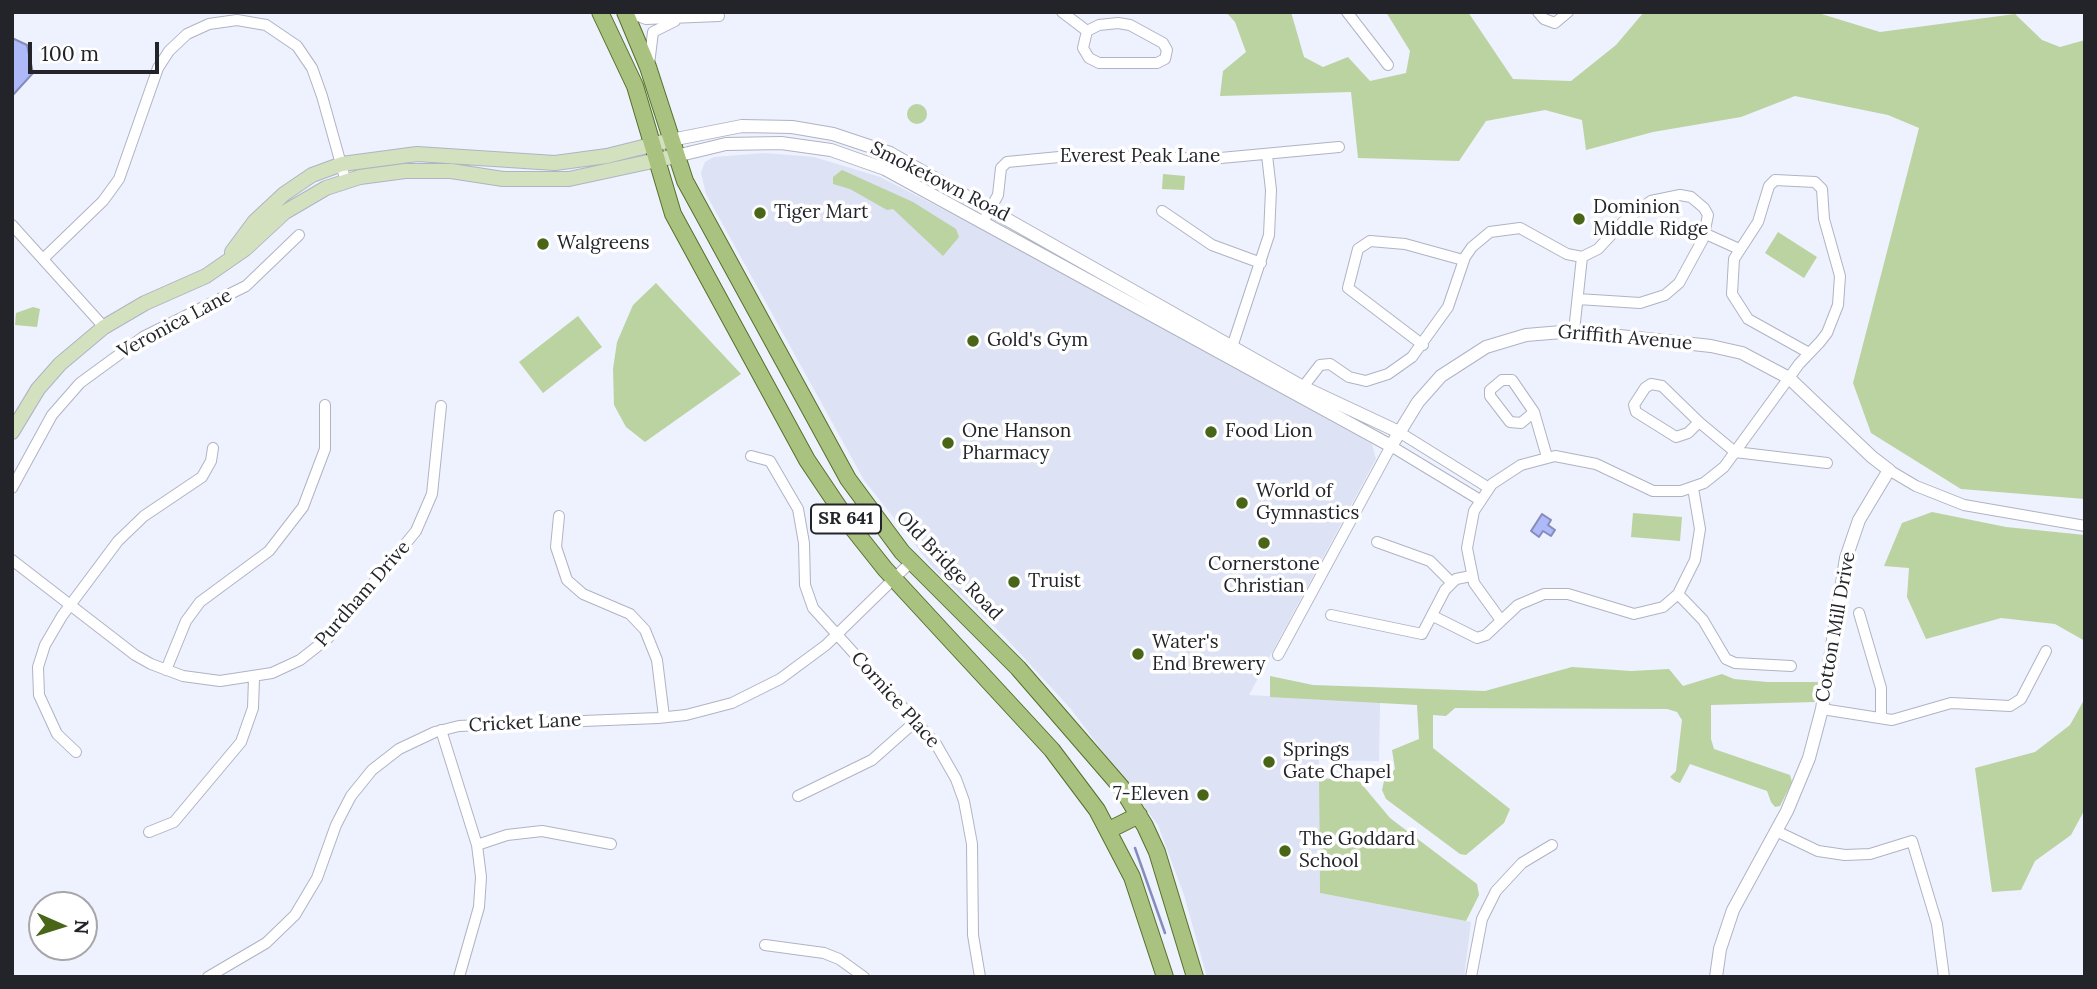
<!DOCTYPE html>
<style>
body{margin:0}
#map{position:relative;width:2097px;height:989px;overflow:hidden;background:#eef1fe;font-family:Lora,serif}
canvas{display:block}
.frame{position:absolute;inset:0;border:14px solid #23242a;pointer-events:none}
.north{position:absolute;left:28px;top:891px;width:70px;height:70px;box-sizing:border-box;background:#fff;border:2px solid #a7a7aa;border-radius:50%;rotate:93deg;font-size:19px;font-weight:700;line-height:28px;text-align:center;color:#23242a}
.north::after{content:'';display:block;margin:auto;width:24px;height:32px;background:#486518;clip-path:polygon(50% 0,100% 100%,50% 72%,0 100%)}
.scale{position:absolute;left:28px;top:42px;width:131px;height:32px;box-sizing:border-box;border:4px solid #23242a;border-top:0;padding-left:9px;font-size:21px;line-height:24px;white-space:nowrap;color:#23242a;-webkit-text-stroke:5px #fff;paint-order:stroke}
</style>
<div id="map">
<canvas width="2097" height="989"></canvas>
<div class="frame"></div>
<div class="north">N</div>
<div class="scale">100 m</div>
</div>
<script>
const g = document.querySelector('canvas').getContext('2d');
g.lineJoin = 'round';
function paint(path, color) { g.fillStyle = color; g.fill(path, 'evenodd'); }
const poly = rows => new Path2D(rows.map(r => 'M' + r).join(''));
function stroke(path, color, width, dash) { g.strokeStyle = color; g.lineWidth = width; g.lineCap = dash ? 'butt' : 'round'; g.setLineDash(dash || []); g.stroke(path); }
function write(font, color, halo, rows, align = 'center') {
  g.font = font + ' Lora,serif'; g.lineWidth = 7; g.setLineDash([]); g.textBaseline = 'middle'; g.strokeStyle = halo; g.fillStyle = color; for (const [text, x, y, turn = 0] of rows) {
    g.save(); g.translate(x, y); g.rotate((+turn || 0) * Math.PI / 180); g.textAlign = isNaN(turn) ? turn : align; if (halo) g.strokeText(text, 0, 0); g.fillText(text, 0, 0); g.restore();
  }
}
paint(poly([
 [765,153,814,157,880,177,997,237,1372,444,1376,459,1249,695,1380,702,1379,761,1319,760,1320,893,1471,922,1464,977,1207,977,1184,895,1158,825,1071,709,1004,636,934,569,864,480,706,194,701,173,705,162,714,157]
]), '#dde2f4');
paint(poly([
 [1226,12,1291,12,1304,57,1323,67,1348,57,1370,81,1406,73,1410,51,1386,12,1468,12,1513,79,1571,81,1616,45,1644,12,1815,12,1880,32,2015,14,2042,40,2060,47,2085,40,2085,499,1961,489,1871,433,1853,383,1919,128,1888,115,1795,96,1741,117,1653,132,1586,150,1582,120,1545,110,1486,121,1459,161,1358,158,1351,92,1220,96,1223,71,1246,52,1235,22],
 '907 114a10 10 0 1 1 20 0a10 10 0 1 1-20 0Z',
 [842,170,913,202,956,229,959,237,943,256,893,209,887,210,850,189,833,184,833,177],
 [1163,174,1185,176,1184,190,1162,189],
 [1778,232,1817,257,1804,278,1765,253],
 [656,283,741,374,645,442,626,427,614,405,613,369,617,342,633,305],
 [33,307,40,309,37,327,15,325,16,313],
 [578,316,602,347,543,393,519,362],
 [1932,512,2006,527,2085,535,2085,641,2055,624,2001,618,1926,639,1907,597,1909,568,1884,566,1902,523],
 [1633,513,1682,517,1680,541,1631,537],
 [1572,667,1631,671,1669,669,1683,686,1722,674,1734,679,1767,682,1818,682,1815,702,1711,705,1711,739,1714,749,1790,775,1792,782,1780,806,1775,807,1771,802,1767,791,1690,764,1680,783,1675,781,1670,777,1676,771,1682,720,1677,712,1667,709,1455,708,1446,716,1433,715,1433,748,1510,809,1504,823,1466,855,1460,854,1386,799,1382,790,1384,781,1395,769,1392,750,1419,739,1417,705,1270,697,1270,676,1313,685,1485,691],
 [2085,698,2085,809,2071,835,2035,861,2021,890,1992,892,1975,768,2035,752,2070,725],
 [1319,778,1359,781,1390,818,1477,884,1479,895,1466,921,1320,893]
]), '#bbd2a1');
const water = poly([
 [12,38,27,45,33,73,12,96,12,38],
 [1542,514,1551,520,1548,525,1555,530,1551,536,1543,531,1539,537,1531,531,1542,514]
]);
paint(water, '#adb9f9');
stroke(water, '#848cbb', 2);
stroke(poly([
 [1135,848,1165,933]
]), '#848cbb', 2.5);
const minor = poly([
 [628,12,646,19,719,16],
 [1062,12,1087,31],
 [1347,12,1388,65],
 [1538,12,1544,19,1555,23,1568,12],
 [1118,23,1130,25,1163,43,1167,50,1165,59,1157,63,1099,63,1089,58,1083,48,1087,31,1099,25,1118,23],
 [649,64,653,32,675,21],
 [1162,211,1212,245,1261,263],
 [983,222,998,195,1001,168,1007,162,1080,155,1210,159,1339,147],
 [12,225,104,327],
 [1706,234,1739,249],
 [44,258,103,201,119,179,158,68,169,51,187,34,209,24,237,20,266,25,297,46,312,68,322,96,346,182],
 [1574,331,1582,257],
 [1423,345,1348,288,1358,249,1370,241,1405,244,1463,260],
 [1232,347,1269,235,1271,190,1267,155],
 [1502,380,1512,380,1534,412,1521,423,1510,422,1490,396,1490,390,1502,380],
 [1651,384,1662,386,1699,422,1688,433,1676,437,1636,412,1634,405,1645,388,1651,384],
 [1303,387,1320,365,1330,364,1349,377,1366,381,1388,374,1412,357,1448,307,1465,257,1472,247,1490,232,1520,228,1567,254,1582,257,1598,249,1624,221,1651,201,1680,195,1691,197,1704,208,1708,215,1703,239,1679,283,1665,295,1640,303,1578,299],
 [1534,412,1547,457],
 [1699,422,1735,452,1827,463],
 [1399,432,1489,488],
 [751,456,770,461,798,509,804,543,805,585,813,608,936,744,956,779,964,801,972,844,973,935,980,977],
 [1889,470,1916,486,1964,505,2085,526],
 [12,488,52,415,80,383,143,337,246,286,299,235],
 [559,516,556,547,567,580,583,594,630,614,645,630,657,660,664,717],
 [1377,542,1430,561,1452,583],
 [12,560,135,655,151,664,183,676,220,681,272,673,300,660,328,638,416,531,432,494,441,406],
 [1678,594,1703,620,1726,659,1735,663,1791,666],
 [1859,613,1881,688,1881,718],
 [1331,615,1422,634,1445,590,1456,579,1471,576],
 [1433,616,1477,638,1486,635,1518,605,1544,594,1568,594,1634,614,1663,607,1678,594,1695,560,1700,529,1693,488],
 [1500,619,1474,583,1467,548,1474,511,1492,484,1521,465,1555,456,1596,464,1653,491,1681,491,1704,483,1724,467,1799,364,1820,342,1827,333,1838,305,1840,276,1824,219,1822,189,1815,182,1775,180,1769,186,1758,222,1734,259,1732,294,1748,319,1809,353],
 [1278,655,1391,446,1480,500],
 [166,670,186,621,200,602,269,551,303,507,325,449,325,405],
 [1822,709,1892,720,1951,703,2010,706,2021,699,2046,651],
 [441,730,477,845,481,877,479,907,459,977],
 [76,752,57,734,39,695,38,667,45,645,62,616,118,541,144,516,202,477,211,461,213,448],
 [798,796,872,760,916,721],
 [1776,831,1818,851,1845,855,1870,854,1912,841,1937,924,1944,977],
 [149,832,174,822,241,742,253,708,254,678],
 [477,845,507,835,542,831,611,844],
 [765,945,824,953,839,959,864,977],
 [208,977,266,943,295,915,317,878,336,825,351,796,372,770,399,749,435,732,459,726,658,718,686,715,732,703,780,679,826,645,911,562],
 [1471,977,1482,919,1496,891,1522,863,1552,845]
]);
const tertiary = poly([
 [671,140,742,126,792,127,833,134,890,153,1303,387,1399,432],
 [676,156,726,144,781,143,831,150,885,169,1391,446,1418,402,1441,376,1486,347,1526,335,1574,331,1711,346,1742,353,1789,378,1872,457,1889,470,1859,520,1846,558,1822,709,1809,758,1787,811,1733,910,1720,949,1716,977]
]);
const secondary = poly([
 [232,252,255,221,284,194,312,175,342,164,417,154,555,163,607,156,671,140],
 [12,432,38,389,60,364,104,327,145,303,206,276,245,249,285,212,326,188,360,177,405,171,451,171,503,179,569,179,676,156]
]);
const primary = poly([
 [600,12,635,86,673,214,807,460,854,530,885,569,1052,750,1097,810,1132,877,1165,977],
 [625,12,648,67,685,181,848,479,902,552,1018,668,1121,787,1145,826,1157,852,1195,977],
 [1109,830,1139,815]
]);
stroke(minor, '#b0b3c3', 12);
stroke(tertiary, '#b0b3c3', 14);
stroke(secondary, '#b0b3c3', 16);
stroke(primary, '#56712a', 18);
stroke(minor, '#fff', 10);
stroke(tertiary, '#fff', 12);
stroke(secondary, '#d4e1bf', 14);
stroke(primary, '#aac27f', 16);
for (const [x, y, r, color] of [
 [760,213,7,"#486518"],
 [1579,219,7,"#486518"],
 [543,244,7,"#486518"],
 [973,341,7,"#486518"],
 [1211,432,7,"#486518"],
 [948,443,7,"#486518"],
 [1242,503,7,"#486518"],
 [1264,543,7,"#486518"],
 [1014,582,7,"#486518"],
 [1138,654,7,"#486518"],
 [1269,762,7,"#486518"],
 [1203,795,7,"#486518"],
 [1285,851,7,"#486518"]
]) { const dot = new Path2D(); dot.arc(x, y, r, 0, 2 * Math.PI); g.fillStyle = color; g.fill(dot); stroke(dot, '#fff', 2.5); }
for (const [x, y, w] of [
 [846,519,70]
]) { const box = new Path2D(); box.roundRect(x - w / 2, y - 14.5, w, 29, 5); g.fillStyle = '#fff'; g.fill(box); stroke(box, '#23242a', 2); }
write('bold 18px', '#23242a', null, [
 ["SR 641",846,519]
]);
write('19px', '#23242a', '#fff', [
 ["Everest Peak Lane",1140,157],
 ["Smoketown Road",940,182,27],
 ["Veronica Lane",175,324,-28],
 ["Griffith Avenue",1625,338,5],
 ["Old Bridge Road",949,566,46],
 ["Purdham Drive",363,594,-49],
 ["Cotton Mill Drive",1836,627,-80],
 ["Cornice Place",895,700,48],
 ["Cricket Lane",525,723,-3]
]);
write('19px', '#23242a', '#fff', [
 ["Dominion",1593,208],
 ["Middle Ridge",1593,230],
 ["Tiger Mart",774,213],
 ["Walgreens",557,244],
 ["Gold's Gym",987,341],
 ["One Hanson",962,432],
 ["Pharmacy",962,454],
 ["Food Lion",1225,432],
 ["World of",1256,492],
 ["Gymnastics",1256,514],
 ["Cornerstone",1264,565,"center"],
 ["Christian",1264,587,"center"],
 ["Truist",1028,582],
 ["Water's",1152,643],
 ["End Brewery",1152,665],
 ["Springs",1283,751],
 ["Gate Chapel",1283,773],
 ["7-Eleven",1189,795,"right"],
 ["The Goddard",1299,840],
 ["School",1299,862]
], 'left');
</script>
